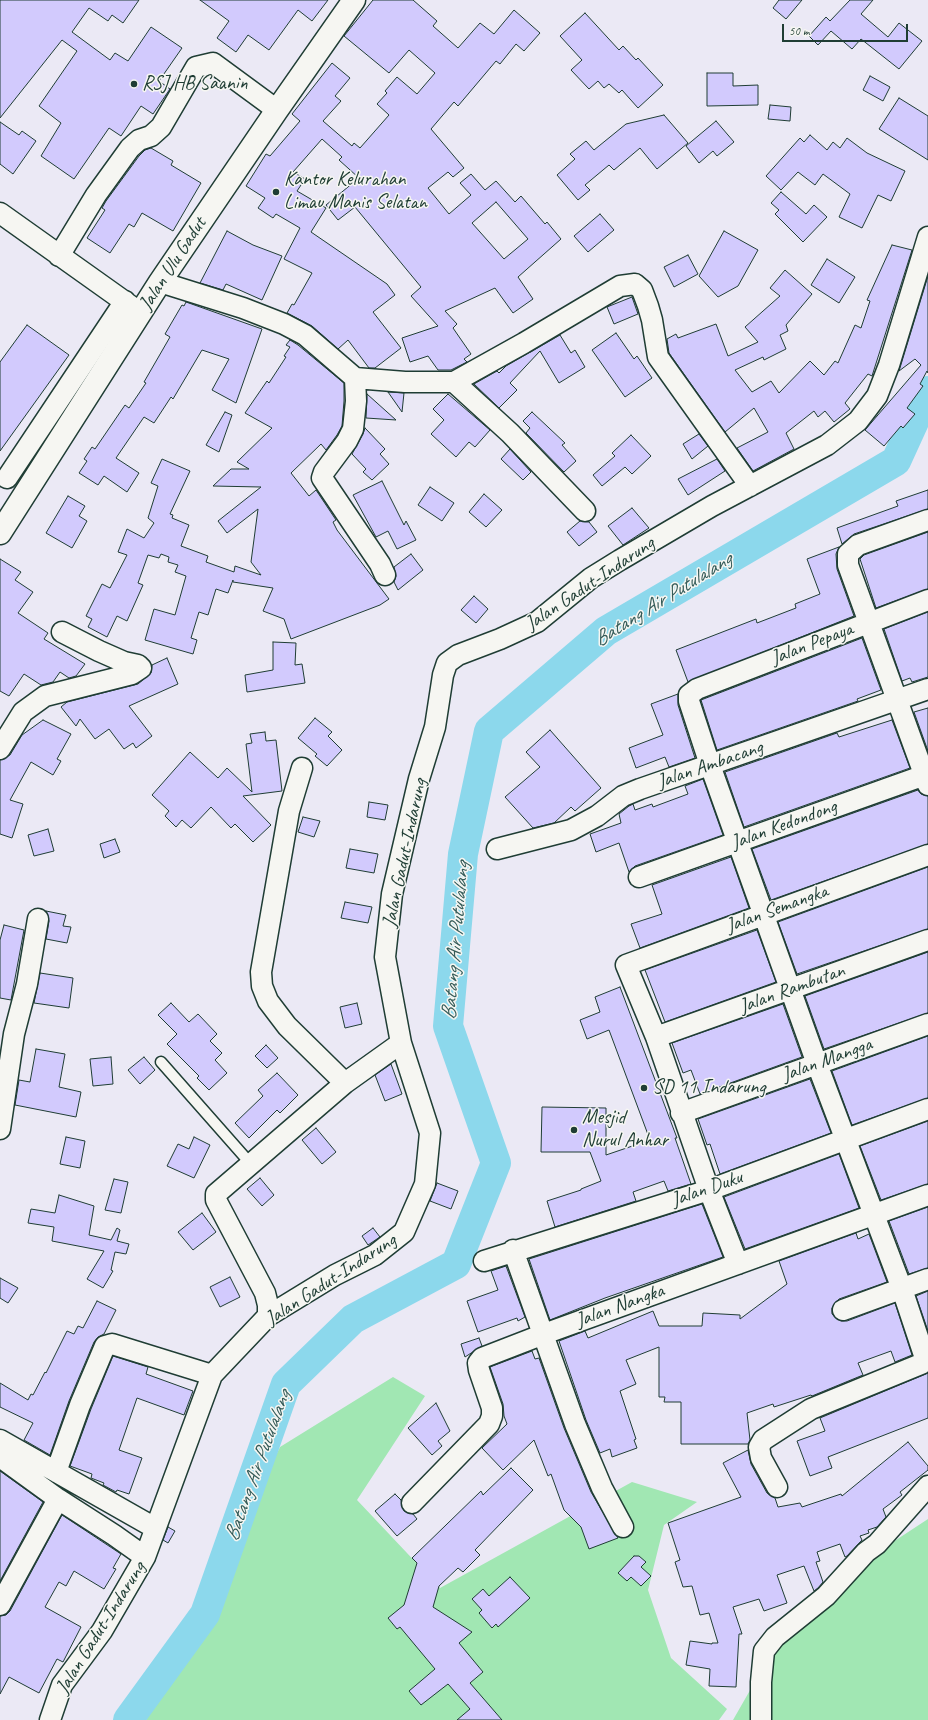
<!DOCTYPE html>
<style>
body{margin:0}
#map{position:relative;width:928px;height:1720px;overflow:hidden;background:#ebe9f5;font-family:Caveat,sans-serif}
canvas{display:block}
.scale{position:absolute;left:782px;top:24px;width:126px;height:18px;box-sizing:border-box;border:2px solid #1f3d34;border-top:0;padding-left:5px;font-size:12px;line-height:14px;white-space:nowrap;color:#1f3d34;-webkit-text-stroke:3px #f6f6f2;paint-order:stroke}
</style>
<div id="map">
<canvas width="928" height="1720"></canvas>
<div class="scale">50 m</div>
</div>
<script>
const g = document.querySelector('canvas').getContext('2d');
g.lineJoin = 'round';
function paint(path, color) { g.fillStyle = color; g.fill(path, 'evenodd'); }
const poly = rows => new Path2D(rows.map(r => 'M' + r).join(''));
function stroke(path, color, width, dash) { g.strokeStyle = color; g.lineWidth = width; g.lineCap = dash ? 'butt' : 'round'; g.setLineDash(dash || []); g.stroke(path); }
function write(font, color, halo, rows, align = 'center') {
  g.font = font + ' Caveat,sans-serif'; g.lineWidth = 3; g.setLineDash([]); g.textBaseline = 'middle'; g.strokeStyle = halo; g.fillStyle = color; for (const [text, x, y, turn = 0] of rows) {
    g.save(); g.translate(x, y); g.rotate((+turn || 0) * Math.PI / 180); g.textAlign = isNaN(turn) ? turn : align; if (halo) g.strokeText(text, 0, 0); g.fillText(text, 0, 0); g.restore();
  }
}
paint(poly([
 [393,1377,425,1396,357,1500,440,1588,632,1482,697,1502,664,1525,648,1590,671,1658,727,1709,719,1720,146,1720,280,1447],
 [928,1519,928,1720,733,1720,800,1603]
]), '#a1e7b3');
stroke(poly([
 [128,1720,205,1614,286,1384,353,1319,456,1264,496,1163,448,1026,463,854,489,731,606,631,896,461,928,391]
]), '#8cd8ec', 30);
const building = poly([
 [0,0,139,0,123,23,112,15,108,21,89,8,72,32,110,60,115,53,128,61,151,27,182,48,159,81,170,89,153,114,141,106,121,136,109,128,74,179,41,156,61,123,39,106,77,51,62,40,0,118,0,0],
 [200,0,328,0,312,21,298,10,269,50,248,35,236,52,217,38,229,21,200,0],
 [373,0,413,0,437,21,433,26,458,48,480,23,494,34,514,10,540,33,524,51,516,44,500,64,496,61,458,106,454,102,431,129,464,168,453,177,448,172,428,188,449,214,471,195,460,183,471,174,485,190,496,181,515,202,521,196,545,224,547,222,561,239,518,277,533,299,513,313,495,288,445,311,457,324,453,328,471,354,464,359,467,362,451,370,438,370,428,356,410,362,402,338,438,326,411,296,421,287,355,207,338,220,326,205,359,178,339,160,342,157,322,139,293,172,305,179,297,191,326,208,311,232,387,284,395,295,373,312,401,348,375,368,369,368,348,340,338,349,312,326,287,313,292,304,294,305,312,273,284,259,300,228,276,214,273,218,258,208,265,198,246,186,266,154,270,156,300,121,292,114,332,63,350,78,335,96,341,101,323,121,352,146,354,143,360,148,389,115,377,104,387,93,385,91,397,77,417,94,435,73,409,50,389,73,344,36,373,0],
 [496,202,528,239,504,259,472,223,496,202],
 [779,0,802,0,786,19,773,8,779,0],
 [850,0,873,0,861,14,888,37,899,23,922,41,899,69,861,39,852,49,831,31,818,45,809,36,826,17,830,21,850,0],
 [585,13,619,50,623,46,636,60,638,58,663,85,638,108,622,90,619,93,609,84,604,88,598,81,589,89,571,70,582,60,560,36,585,13],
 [707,73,733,73,733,86,758,85,758,105,707,106,707,73],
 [870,76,890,87,883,101,863,90,870,76],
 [899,98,928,116,928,160,879,129,899,98],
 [770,105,791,107,790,121,768,119,770,105],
 [664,115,688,143,657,169,640,148,614,170,609,165,585,185,590,190,578,200,557,175,575,159,570,154,586,141,594,150,626,124,664,115],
 [716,121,734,142,717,156,713,151,699,163,686,146,716,121],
 [0,122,19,135,22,131,36,141,13,174,0,164,0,122],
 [810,135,827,150,833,142,840,148,847,138,867,153,905,171,891,201,878,195,862,228,839,217,850,194,823,174,815,185,798,172,781,190,766,176,800,138,804,142,810,135],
 [151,148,173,161,171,165,201,183,173,231,142,213,134,227,129,224,110,253,87,238,105,210,102,208,106,201,139,156,145,150,151,148],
 [781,192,806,214,814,205,827,217,803,242,775,214,779,210,771,203,781,192],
 [600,214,614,230,588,252,574,236,600,214],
 [227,231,253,245,282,256,262,300,226,284,223,290,200,283,227,231],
 [724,231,758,250,738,286,718,297,699,276,724,231],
 [892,245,912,250,872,376,868,374,845,403,850,409,834,422,825,411,818,417,814,411,786,433,794,449,753,471,737,448,768,432,754,408,725,432,669,353,667,339,676,334,678,338,716,324,728,356,758,342,745,327,780,296,770,288,785,270,812,294,786,325,788,331,780,335,786,349,764,360,763,357,735,370,752,392,771,381,779,393,810,361,824,375,835,361,838,363,855,325,861,328,870,301,867,300,892,245],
 [688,255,698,274,674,287,664,267,688,255],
 [827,259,855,277,839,303,811,285,827,259],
 [928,276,928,373,927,371,920,384,923,386,907,408,915,414,903,428,901,426,884,446,865,430,921,365,915,359,899,371,928,276],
 [632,297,638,314,614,324,607,307,632,297],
 [186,302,262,329,236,403,212,390,229,359,202,350,173,399,171,397,154,423,144,417,116,458,139,473,127,492,104,476,98,485,79,473,87,461,84,459,92,447,95,449,125,405,129,408,146,383,144,382,170,337,165,334,182,305,184,306,186,302],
 [27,325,69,355,0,451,0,362,27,325],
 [616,333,634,359,637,356,652,378,625,397,592,350,616,333],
 [560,335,571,353,575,350,585,367,559,383,540,351,510,383,517,390,499,408,474,384,497,371,499,373,506,366,560,335],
 [290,340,298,345,344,383,344,401,342,426,337,435,326,450,321,444,291,473,309,496,316,490,336,520,333,522,337,530,389,599,380,605,291,639,284,619,263,611,273,588,233,582,233,580,228,593,216,589,208,615,199,612,191,638,197,640,193,654,145,640,154,609,175,615,186,576,175,572,178,565,168,562,169,557,161,554,159,558,148,555,138,583,143,585,127,621,117,616,107,637,88,627,92,619,86,616,102,584,110,588,127,555,118,552,127,529,144,538,154,523,148,518,158,486,151,483,162,459,190,471,170,514,173,515,172,518,189,525,181,546,208,556,206,562,234,572,235,566,261,575,251,562,258,509,227,533,218,521,261,487,213,486,231,469,249,469,237,462,272,428,245,413,267,381,269,383,286,357,284,356,290,347,286,345,290,340],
 [388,392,404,393,402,412,388,392],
 [367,394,396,420,366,418,367,394],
 [448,394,490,430,475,447,469,442,456,457,431,434,444,420,433,409,448,394],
 [225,412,232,415,219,452,206,445,225,412],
 [532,412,565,443,562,445,576,461,564,472,526,433,530,428,523,421,532,412],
 [365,428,385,449,380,454,389,464,372,480,363,472,366,469,352,454,363,434,365,428],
 [699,434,708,446,692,459,683,444,699,434],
 [631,435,651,456,632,474,625,467,602,486,593,475,615,456,612,453,631,435],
 [510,449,531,472,523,480,501,459,510,449],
 [717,459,725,471,688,495,678,479,717,459],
 [382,481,404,525,406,521,416,540,397,549,388,531,376,537,353,495,382,481],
 [430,487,454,503,442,521,418,505,430,487],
 [928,490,928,509,854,534,842,544,837,528,898,506,896,501,928,490],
 [484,494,502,510,486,527,469,512,484,494],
 [68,496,85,506,79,516,87,521,72,548,46,533,68,496],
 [632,508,649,528,623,545,608,526,632,508],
 [580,521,589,522,597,532,579,546,567,532,580,521],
 [928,532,928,589,876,608,860,559,864,555,928,532],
 [839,547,836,554,837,569,854,616,688,682,676,650,756,619,757,623,796,608,795,604,820,594,807,559,839,547],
 [411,554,423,570,398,590,394,582,396,576,394,567,411,554],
 [0,559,21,572,15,580,33,592,18,613,48,633,44,639,85,664,76,676,69,678,60,672,53,682,41,685,24,674,9,696,0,691,0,559],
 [474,596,488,609,476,623,461,610,474,596],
 [928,612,928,677,912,682,910,678,902,681,884,629,928,612],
 [862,638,881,690,857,699,858,701,717,750,701,700,862,638],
 [273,642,296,643,295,665,302,664,305,683,247,692,245,675,273,670,273,642],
 [167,658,178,684,129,706,152,736,136,748,133,743,124,749,109,729,95,739,80,719,76,726,61,707,67,702,138,684,151,673,152,665,167,658],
 [678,694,678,705,695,758,669,767,665,757,636,768,629,748,663,735,651,704,678,694],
 [928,708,928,751,914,712,928,708],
 [315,718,332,732,328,736,342,750,327,766,315,756,317,754,298,738,315,718],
 [43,720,71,734,57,759,61,761,53,775,31,762,10,800,23,804,12,838,0,834,0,760,10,755,22,735,43,720],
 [892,720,910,768,744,827,725,772,837,733,839,737,892,720],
 [550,730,601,788,575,811,571,807,554,823,533,828,505,797,540,767,526,752,550,730],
 [265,732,266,741,276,740,282,791,243,796,271,825,253,842,235,824,231,828,211,807,191,828,182,820,176,827,165,816,169,811,152,795,190,752,218,778,227,768,252,792,246,744,252,743,250,734,265,732],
 [703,779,723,835,635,866,629,872,619,843,596,852,590,834,621,823,619,814,629,806,633,804,635,810,652,804,653,807,688,794,685,786,703,779],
 [918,790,921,794,928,796,928,844,771,900,752,849,918,790],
 [369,802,388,805,385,820,367,817,369,802],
 [303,817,320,821,314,837,298,832,303,817],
 [48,829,54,851,34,856,28,835,48,829],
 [115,839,120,852,104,858,100,844,115,839],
 [350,849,378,854,374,873,346,868,350,849],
 [731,857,749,908,640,948,631,924,662,914,652,885,731,857],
 [928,867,928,929,797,974,778,922,928,867],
 [345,902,372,907,368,923,341,918,345,902],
 [46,911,66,915,63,926,71,927,67,943,46,939,49,921,46,911],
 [4,925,24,930,11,1000,0,998,0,940,4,925],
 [757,930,776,982,665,1022,645,970,757,930],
 [928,952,928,1013,824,1049,805,996,928,952],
 [40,973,73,978,69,1008,34,1003,40,973],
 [620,987,677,1138,675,1138,691,1184,668,1191,664,1181,633,1192,636,1201,555,1227,547,1201,581,1190,581,1189,601,1181,590,1152,541,1152,542,1107,606,1108,606,1155,650,1140,609,1030,587,1039,580,1020,600,1012,595,997,620,987],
 [171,1003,189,1022,198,1014,217,1034,210,1041,222,1053,215,1060,227,1073,209,1090,197,1078,199,1076,167,1044,177,1034,158,1015,171,1003],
 [357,1003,362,1024,345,1028,340,1007,357,1003],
 [783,1004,802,1057,700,1094,691,1070,683,1073,672,1043,783,1004],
 [928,1036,928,1098,852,1125,832,1071,928,1036],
 [266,1045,278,1058,267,1068,255,1056,266,1045],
 [36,1049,65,1054,59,1087,81,1092,76,1117,15,1105,19,1080,30,1082,36,1049],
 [111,1057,113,1084,93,1086,90,1059,111,1057],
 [144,1057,155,1070,140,1084,128,1070,144,1057],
 [391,1064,402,1094,385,1101,375,1075,391,1064],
 [277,1073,298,1095,280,1113,277,1110,249,1138,235,1123,263,1096,258,1090,277,1073],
 [810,1079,831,1133,720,1174,710,1144,707,1145,698,1119,810,1079],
 [928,1121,928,1184,881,1200,860,1146,928,1121],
 [316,1128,336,1152,322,1164,302,1140,316,1128],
 [66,1137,85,1141,80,1168,60,1164,66,1137],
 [194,1137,210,1145,194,1178,167,1166,178,1144,189,1149,194,1137],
 [839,1154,859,1208,745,1249,724,1197,839,1154],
 [260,1178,274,1195,262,1206,247,1189,260,1178],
 [114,1179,128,1182,121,1213,105,1210,114,1179],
 [437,1183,458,1191,451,1209,430,1201,437,1183],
 [59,1195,94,1206,89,1235,111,1240,117,1228,120,1230,117,1241,129,1244,126,1254,115,1252,111,1270,113,1271,103,1288,87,1279,104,1251,52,1241,54,1227,28,1223,31,1209,55,1213,59,1195],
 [702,1204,723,1257,605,1298,550,1320,529,1259,702,1204],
 [928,1207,928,1268,909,1274,889,1221,928,1207],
 [202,1213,216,1232,193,1250,178,1232,202,1213],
 [373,1228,380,1237,368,1245,362,1236,373,1228],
 [856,1233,858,1239,869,1234,887,1282,839,1299,832,1308,832,1314,841,1321,847,1321,895,1303,912,1355,895,1362,891,1351,858,1363,863,1375,812,1396,811,1395,774,1407,773,1404,747,1413,750,1440,748,1444,681,1444,681,1402,664,1402,665,1397,659,1397,659,1347,626,1360,636,1384,620,1391,636,1439,634,1440,637,1448,612,1457,610,1449,600,1453,586,1420,559,1341,585,1331,588,1338,653,1311,659,1326,702,1326,703,1313,740,1315,740,1319,787,1284,779,1261,856,1233],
 [506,1266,525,1317,518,1321,517,1318,478,1332,467,1301,498,1290,491,1271,506,1266],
 [230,1277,240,1297,220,1307,210,1287,230,1277],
 [0,1278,18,1288,8,1303,0,1298,0,1278],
 [928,1291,928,1331,916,1296,928,1291],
 [97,1301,116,1310,104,1334,98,1337,94,1342,69,1401,50,1455,24,1440,33,1423,0,1407,0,1383,28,1400,31,1394,33,1395,45,1372,46,1373,67,1331,74,1334,78,1326,83,1328,97,1301],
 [479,1338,482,1346,465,1357,461,1344,479,1338],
 [532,1351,535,1359,539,1358,564,1428,591,1492,618,1538,589,1549,581,1527,564,1510,551,1474,548,1476,534,1440,503,1470,482,1448,507,1424,504,1416,503,1404,490,1367,532,1351],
 [113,1356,148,1367,146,1374,193,1391,184,1415,137,1398,119,1450,142,1458,129,1494,117,1490,116,1492,103,1485,104,1483,91,1478,92,1474,70,1466,91,1409,113,1356],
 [928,1373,928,1418,828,1457,832,1468,810,1476,797,1441,825,1431,820,1418,928,1373],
 [436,1403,450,1431,438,1441,442,1446,432,1455,408,1428,436,1403],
 [908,1442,928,1466,928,1470,900,1492,902,1495,883,1509,886,1517,877,1527,868,1530,869,1533,860,1536,862,1540,847,1556,845,1557,840,1544,817,1552,820,1561,816,1562,823,1582,818,1588,814,1591,804,1566,777,1575,787,1603,764,1611,759,1599,733,1607,742,1634,739,1634,736,1687,709,1686,710,1669,686,1665,690,1641,712,1644,712,1643,718,1643,709,1613,700,1615,692,1586,683,1587,675,1562,680,1560,668,1523,741,1497,723,1463,748,1450,751,1464,767,1493,775,1498,778,1507,800,1503,802,1507,841,1494,842,1496,908,1442],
 [511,1468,533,1490,475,1550,480,1555,463,1572,458,1568,439,1586,433,1607,472,1632,459,1643,483,1672,470,1683,502,1720,457,1720,470,1709,448,1684,421,1705,409,1691,435,1669,400,1627,397,1629,388,1618,404,1605,417,1563,412,1558,481,1491,483,1495,511,1468],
 [0,1471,43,1502,0,1581,0,1471],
 [395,1494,401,1500,404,1511,413,1514,417,1519,397,1536,375,1511,395,1494],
 [62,1515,121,1554,113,1568,116,1569,104,1589,74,1571,66,1586,59,1582,45,1607,81,1627,63,1662,57,1659,39,1693,9,1677,0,1694,0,1616,6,1615,10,1611,62,1515],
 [168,1527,175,1531,168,1543,163,1540,168,1527],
 [634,1556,639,1556,646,1562,641,1567,651,1576,641,1586,631,1577,627,1581,618,1573,634,1556],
 [510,1577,530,1598,498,1627,496,1624,492,1628,479,1613,482,1610,472,1599,483,1589,489,1596,510,1577]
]);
paint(building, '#d2cafd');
stroke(building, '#1f3d34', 1);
const lane = poly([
 [161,1062,250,1163]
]);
const street = poly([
 [0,213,135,309],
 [59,256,96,195,130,148,139,140,151,136,161,127,196,67,213,63,277,110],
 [160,282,243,308,284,324,305,335,355,378,356,401,353,429,347,441,324,472,322,478,380,564,385,575],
 [355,378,405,382,454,382,524,343,620,286,635,284,642,290,648,306,652,320,658,357,750,486],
 [454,382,510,433,585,511],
 [7,478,125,301],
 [928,520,858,545,848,554,848,565,928,785],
 [0,749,23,712,45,696,132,674,141,668,138,665,124,662,99,651,62,632],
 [302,768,289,811,261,972,262,986,268,1001,287,1026,345,1083],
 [497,849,571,830,597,816,623,796,640,789,928,689],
 [639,877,928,774],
 [656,1037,928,940],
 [681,1113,928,1024],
 [0,1129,14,1034,27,984,38,919],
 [513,1250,575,1424,602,1488,623,1527],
 [484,1261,709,1190,928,1109],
 [738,1264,709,1190,656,1037,626,965,928,855],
 [843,1310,928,1279],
 [268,1316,268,1305,265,1293,216,1200,216,1194,345,1083,401,1043],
 [0,1440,155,1528],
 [0,1457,58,1499,114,1535,145,1557],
 [56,1472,80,1405,105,1346,112,1344,212,1375],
 [777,1487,761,1458,759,1447,763,1440,811,1409,921,1364,925,1358,902,1289,817,1064,710,765,689,701,689,695,697,689,928,600],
 [412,1503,489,1424,492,1416,492,1408,479,1370,478,1363,482,1358,544,1334,928,1195],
 [0,1605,58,1499],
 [50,1720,62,1685,102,1631,145,1557,212,1375,268,1316,335,1275,375,1255,404,1232,425,1184,430,1133,401,1043,385,957,392,894,419,779,435,727,443,675,447,663,458,655,500,639,537,622,591,578,620,560,712,506,827,445,858,421,877,396,889,365,928,237],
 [761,1720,761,1682,764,1651,775,1637,826,1596,866,1552,877,1544,928,1486]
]);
const secondary = poly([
 [0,533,160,282,277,110,354,0]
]);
stroke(lane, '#1f3d34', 13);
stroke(street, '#1f3d34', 23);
stroke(secondary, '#1f3d34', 25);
stroke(lane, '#f6f6f2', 10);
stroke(street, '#f6f6f2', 20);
stroke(secondary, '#f6f6f2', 22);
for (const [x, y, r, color] of [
 [134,84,4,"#1f3d34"],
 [276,192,4,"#1f3d34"],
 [644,1088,4,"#1f3d34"],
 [574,1130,4,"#1f3d34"]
]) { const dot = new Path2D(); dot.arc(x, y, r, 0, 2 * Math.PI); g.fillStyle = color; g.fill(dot); stroke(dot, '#f6f6f2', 1.5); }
write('20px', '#1f3d34', '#f6f6f2', [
 ["RSJ HB Saanin",142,84],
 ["Kantor Kelurahan",284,180],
 ["Limau Manis Selatan",284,203],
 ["SD 11 Indarung",652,1088],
 ["Mesjid",582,1118],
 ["Nurul Anhar",582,1141]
], 'left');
write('20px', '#1f3d34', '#f6f6f2', [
 ["Jalan Ulu Gadut",173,264,-57],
 ["Jalan Gadut-Indarung",590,584,-34],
 ["Jalan Pepaya",812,644,-21],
 ["Jalan Ambacang",710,765,-19],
 ["Jalan Kedondong",784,825,-20],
 ["Jalan Gadut-Indarung",405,853,-78],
 ["Jalan Semangka",777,909,-20],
 ["Jalan Rambutan",792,989,-20],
 ["Jalan Mangga",827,1060,-20],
 ["Jalan Duku",707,1189,-19],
 ["Jalan Gadut-Indarung",331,1280,-33],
 ["Jalan Nangka",620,1306,-20],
 ["Jalan Gadut-Indarung",101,1628,-58]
]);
write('italic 21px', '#355c59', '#f6f6f2', [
 ["Batang Air Putulalang",663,600,-32],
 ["Batang Air Putulalang",456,941,-85],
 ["Batang Air Putulalang",258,1466,-70]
]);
</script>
